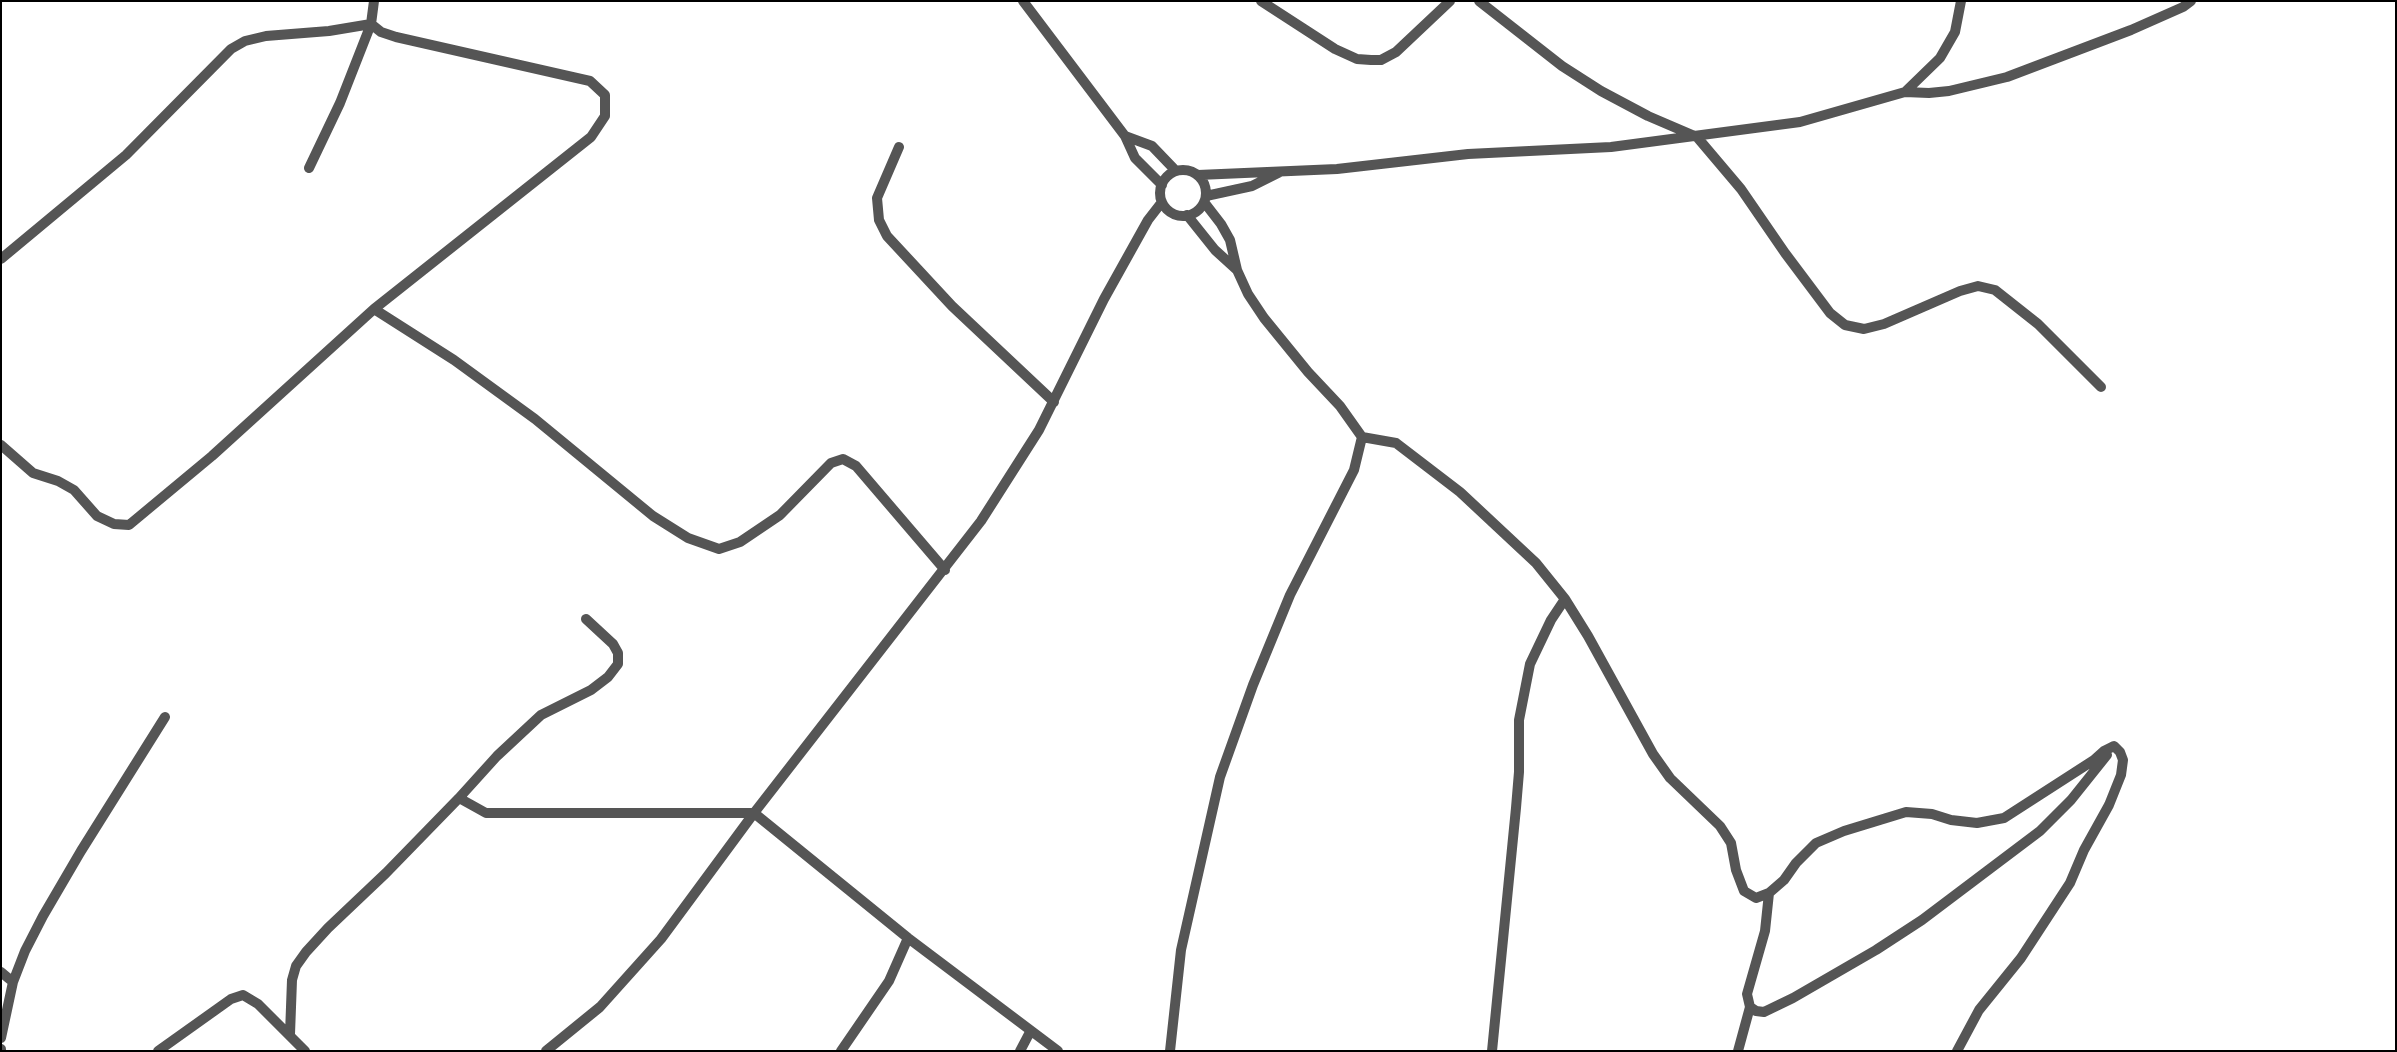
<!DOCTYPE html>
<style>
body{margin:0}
#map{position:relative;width:2397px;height:1052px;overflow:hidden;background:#fff;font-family:"Space Grotesk",sans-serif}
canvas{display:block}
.frame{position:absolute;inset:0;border:2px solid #000;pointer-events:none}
</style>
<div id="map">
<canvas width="2397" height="1052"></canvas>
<div class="frame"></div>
</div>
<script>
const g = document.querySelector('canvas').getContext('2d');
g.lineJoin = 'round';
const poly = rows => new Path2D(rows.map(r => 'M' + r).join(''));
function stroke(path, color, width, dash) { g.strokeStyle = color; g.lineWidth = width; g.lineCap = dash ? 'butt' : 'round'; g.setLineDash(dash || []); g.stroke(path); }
stroke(poly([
 [1023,1,1125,136,1135,158,1162,185],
 [1261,1,1335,49,1357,59,1371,60,1381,60,1396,52,1450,1],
 [1479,1,1562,66,1601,91,1648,116,1697,137,1741,189,1785,253,1830,313,1845,325,1864,329,1884,324,1960,291,1978,286,1995,290,2038,324,2101,387],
 [1905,92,1940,58,1955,32,1961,1],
 [1125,136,1152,146,1176,171],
 [899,147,877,198,879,220,887,236,952,306,1054,402],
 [309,168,340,103,371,24,374,1],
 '1160 193a23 23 0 1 1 46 0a23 23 0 1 1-46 0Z',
 [1198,175,1337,169,1468,154,1611,147,1800,122,1905,92,1929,93,1949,91,2007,77,2131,30,2183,7,2191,1],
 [1206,196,1252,186,1280,172],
 [1204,202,1221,224,1230,240,1237,270,1248,294,1264,318,1308,372,1340,406,1362,437,1396,443,1460,492,1536,563,1565,599,1588,636,1653,754,1670,778,1720,826,1731,843,1736,870,1744,891,1756,898,1769,893,1784,880,1796,863,1816,843,1844,831,1906,812,1932,814,1951,820,1977,823,2004,818,2094,760,2104,751,2114,746,2120,752,2123,760,2121,775,2109,805,2084,850,2070,883,2021,958,1979,1010,1957,1051],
 [1187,215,1215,250,1237,270],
 [1,259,126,155,231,49,245,41,266,36,329,31,371,24],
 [374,309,454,360,535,419,653,516,688,538,719,549,740,542,780,515,831,463,843,459,856,466,945,570],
 [1,445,33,473,58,481,74,490,97,516,114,524,129,525,212,456,374,309,591,137,605,116,605,95,590,81,396,37,381,32,371,24],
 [586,619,613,644,618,653,618,664,608,677,591,690,541,715,497,756,459,798,486,813,754,813,908,938,1058,1051],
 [1769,893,1765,931,1747,994,1750,1007,1756,1011,1764,1012,1793,998,1876,950,1922,920,2040,831,2071,800,2107,755],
 [1,972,13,982,1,1038],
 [13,982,25,951,43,916,81,851,165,717],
 [290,1034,292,980,296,966,306,952,328,928,386,873,459,798],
 [1,1049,1,1051],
 [158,1051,231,999,243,995,258,1004,305,1051],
 [546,1051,600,1007,661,939,754,813,981,521,1039,430,1104,299,1148,220,1162,202],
 [841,1051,889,981,908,938],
 [1020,1051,1030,1032],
 [1170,1051,1181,950,1220,777,1253,685,1290,595,1354,470,1362,437],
 [1492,1051,1516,808,1519,772,1519,720,1530,664,1551,620,1565,599],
 [1738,1051,1750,1007]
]), '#555', 10);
</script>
